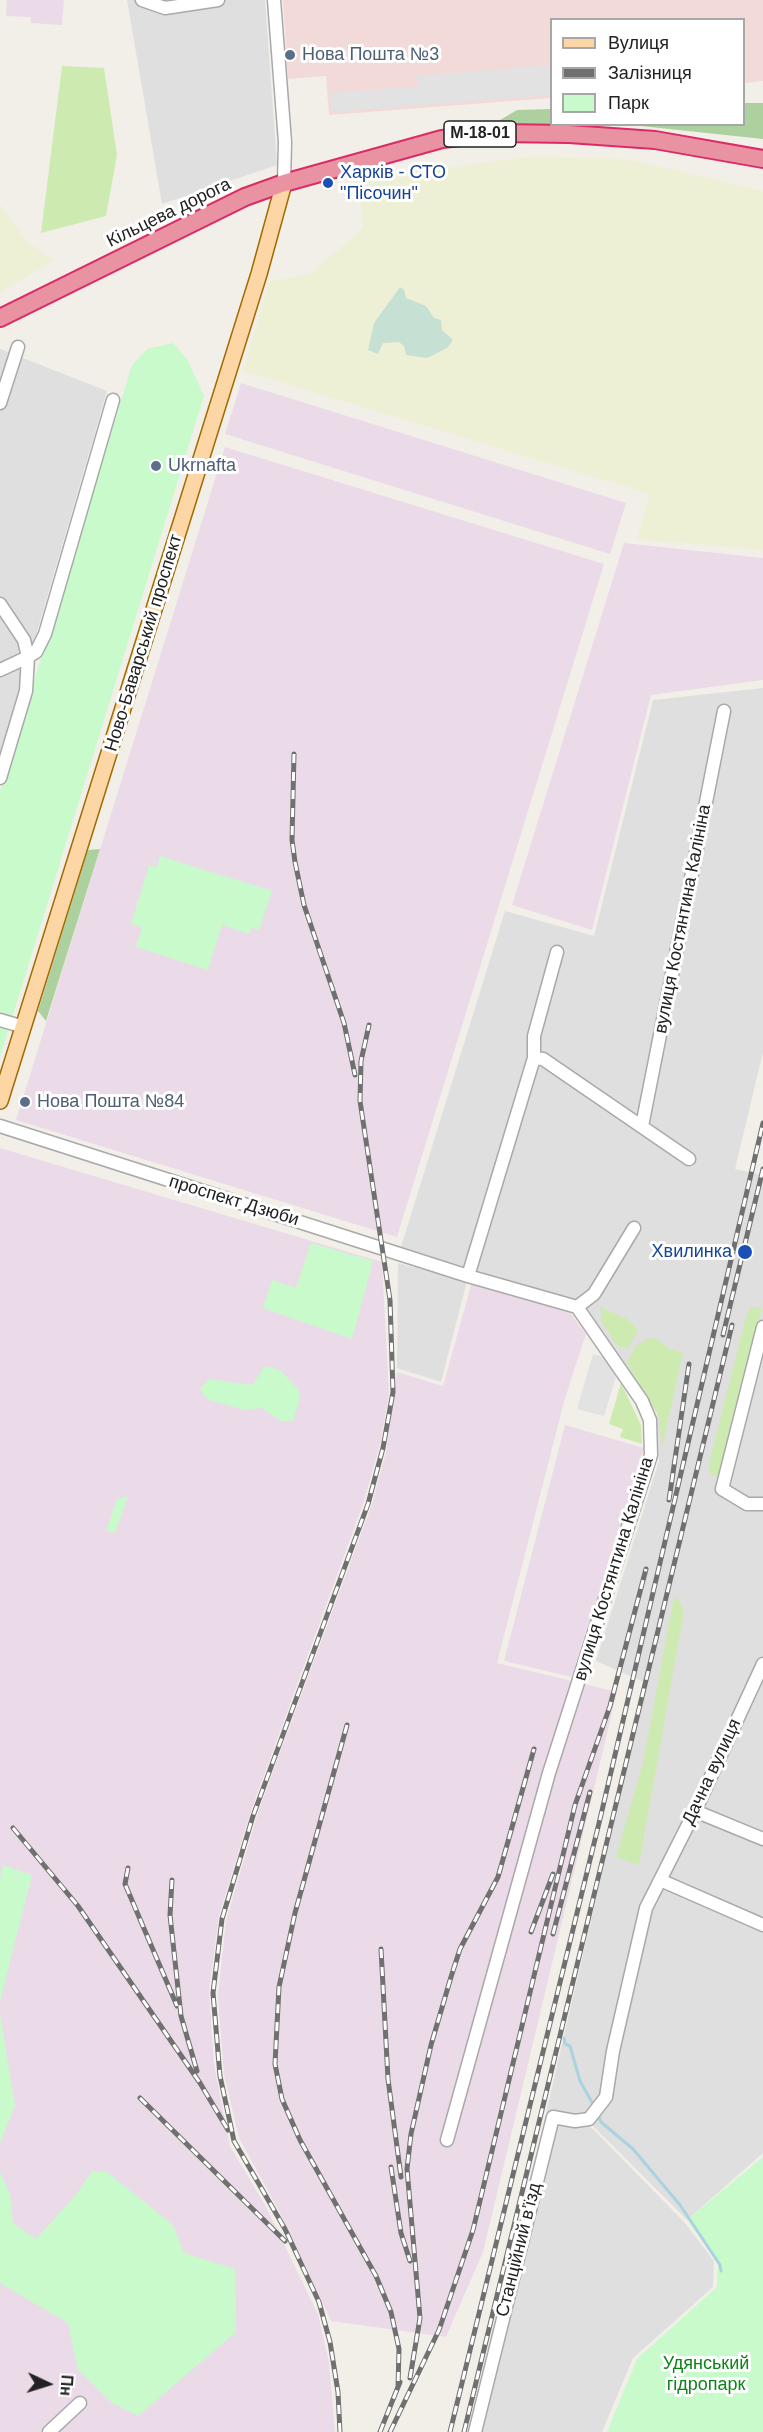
<!DOCTYPE html>
<meta charset="utf-8">
<style>
body{margin:0}
#map{position:relative;width:763px;height:2432px;overflow:hidden;background:#f2efe9;font-family:Helvetica,sans-serif}
canvas{display:block}
.legend{position:absolute;left:550px;top:18px;width:195px;height:108px;box-sizing:border-box;background:#fff;border:2px solid #a7a7a7;margin:0;padding:8px 10px;list-style:none;font-size:18px;color:#222}
.legend li{display:flex;align-items:center;gap:12px;height:30px}
.legend b{width:30px;border:2px solid #a7a7a7}
.north{position:absolute;left:18px;top:2354px;width:60px;height:60px;-webkit-text-stroke:4px #fff;paint-order:stroke;rotate:94deg;font-size:16px;font-weight:700;line-height:24px;text-align:center;color:#222}
.north::after{content:'';display:block;margin:auto;width:21px;height:27px;background:#222;clip-path:polygon(50% 0,100% 100%,50% 72%,0 100%)}
</style>
<div id="map">
<canvas width="763" height="2432"></canvas>
<ul class="legend">
<li><b style="height:8px;background:#fcd6a4"></b>Вулиця</li>
<li><b style="height:8px;background:#707070"></b>Залізниця</li>
<li><b style="height:16px;background:#c8facc"></b>Парк</li>
</ul>
<div class="north">Пн</div>
</div>
<script>
const g = document.querySelector('canvas').getContext('2d');
g.lineJoin = 'round';
function paint(path, color) { g.fillStyle = color; g.fill(path, 'evenodd'); }
const poly = rows => new Path2D(rows.map(r => 'M' + r).join(''));
function stroke(path, color, width, dash) { g.strokeStyle = color; g.lineWidth = width; g.lineCap = dash ? 'butt' : 'round'; g.setLineDash(dash || []); g.stroke(path); }
function write(font, color, halo, rows, align = 'center') {
  g.font = font + ' Helvetica,sans-serif'; g.lineWidth = 6; g.setLineDash([]); g.textBaseline = 'middle'; g.strokeStyle = halo; g.fillStyle = color; for (const [text, x, y, turn = 0] of rows) {
    g.save(); g.translate(x, y); g.rotate((+turn || 0) * Math.PI / 180); g.textAlign = isNaN(turn) ? turn : align; if (halo) g.strokeText(text, 0, 0); g.fillText(text, 0, 0); g.restore();
  }
}
paint(poly([
 [127,0,265,0,277,165,162,204],
 [0,349,107,391,0,759],
 [763,688,763,1052,735,1169,763,1175,763,2153,687,2220,591,2124,546,2113,646,1683,596,1661,659,1461,657,1412,576,1301,401,1247,505,911,594,936,653,700],
 [398,1263,467,1281,441,1382,397,1368],
 [556,2119,590,2126,685,2223,714,2261,713,2287,633,2358,602,2432,478,2432]
]), '#e0dfdf');
paint(poly([
 [283,0,763,0,763,81,744,83,744,20,552,20,551,98,329,115,326,76,288,79]
]), '#f2dad9');
paint(poly([
 [7,0,64,0,62,25,31,23,31,17,6,16],
 [241,383,626,503,610,554,225,434],
 [225,447,604,564,397,1237,16,1120],
 [624,543,763,558,763,680,651,695,592,930,512,905],
 [0,1148,382,1262,389,1395,380,1445,363,1504,251,1811,219,1916,209,1990,214,2065,230,2146,265,2205,318,2314,329,2362,335,2432,0,2432],
 [472,1282,570,1313,586,1334,565,1398,497,1663,617,1692,483,2252,446,2337,331,2321,281,2215,239,2138,224,2075,218,1996,226,1921,258,1812,372,1504,386,1452,397,1372,443,1386],
 [565,1425,644,1448,576,1678,504,1661]
]), '#ebdbe8');
paint(poly([
 [531,156,627,159,763,191,763,550,637,539,650,494,243,371,270,281,310,274,363,228,359,180],
 [0,204,28,242,54,261,0,292]
]), '#eef0d5');
paint(poly([
 [62,66,104,68,117,155,106,216,41,233],
 [600,1307,629,1320,638,1331,628,1348,620,1348,616,1344,602,1322],
 [751,1307,762,1307,719,1477,711,1475,708,1468,746,1317],
 [655,1338,670,1349,683,1353,662,1448,659,1417,627,1363,635,1347,647,1339],
 [621,1383,641,1425,642,1444,620,1437,623,1429,609,1424],
 [677,1596,684,1611,639,1865,616,1857,643,1763,673,1602]
]), '#cdebb0');
paint(poly([
 [744,103,763,103,763,139,631,125,744,124],
 [551,109,552,124,595,125,490,126,517,110],
 [100,849,46,1021,38,1011,88,850]
]), '#add19e');
paint(poly([
 [400,287,404,290,406,298,426,306,434,318,441,320,442,330,453,340,447,348,427,358,406,355,404,346,399,342,383,343,378,354,368,350,374,323]
]), '#c6e0d4');
paint(poly([
 [173,343,187,359,204,396,0,1057,0,791,132,365,147,349],
 [160,856,272,891,259,930,251,928,249,934,222,925,208,970,136,947,142,927,131,924,149,865,157,867],
 [311,1243,373,1261,352,1339,263,1308,272,1280,296,1288],
 [265,1366,280,1370,299,1390,299,1402,293,1421,281,1421,262,1408,245,1410,208,1400,200,1389,209,1379,252,1385],
 [128,1496,115,1533,106,1531,117,1499],
 [3,1865,32,1875,0,2002,0,1878],
 [0,2014,15,2106,0,2143],
 [763,2157,763,2432,607,2432,637,2359,717,2287,718,2260,687,2220],
 [92,2171,107,2172,173,2225,184,2253,235,2269,236,2332,138,2416,112,2403,78,2370,68,2323,0,2283,0,2172,10,2194,13,2223,36,2239,75,2196]
]), '#c8facc');
paint(poly([
 [551,65,551,95,332,112,330,93,418,86,418,76],
 [593,1354,613,1360,619,1367,604,1416,577,1409]
]), '#e2e2e2');
stroke(poly([
 [564,2038,565,2044,570,2046,580,2081,594,2106],
 [597,2112,601,2122,633,2149,680,2205,720,2265,721,2271]
]), '#aad3df', 3);
const minor = poly([
 [142,0,165,8,218,0],
 [274,0,285,142,284,183],
 [0,403,18,347],
 [0,604,24,640,28,657,0,670],
 [0,778,26,691,28,657,36,652,45,634,113,400],
 [0,1020,24,1027],
 [534,1058,534,1036,557,952],
 [0,1126,468,1276],
 [642,1126,724,711],
 [577,1307,594,1294,634,1228],
 [763,1327,722,1489,747,1504,763,1504],
 [695,1811,763,1839],
 [660,1880,763,1925],
 [447,2140,549,1773,651,1455,650,1420,642,1401,577,1307,468,1276,534,1058,543,1059,689,1159],
 [49,2432,80,2403],
 [475,2432,553,2117,575,2121,589,2119,606,2097,613,2051,646,1908,695,1811,763,1664]
]);
const major = poly([
 [0,1101,259,274,284,183]
]);
const highway = poly([
 [0,318,245,197,284,183,442,139,499,133,569,134,655,140,763,159]
]);
stroke(minor, '#a9a9a9', 15);
stroke(major, '#a06b00', 18);
stroke(highway, '#dc2a67', 20);
stroke(minor, '#fff', 12);
stroke(major, '#fcd6a4', 15);
stroke(highway, '#e892a2', 16);
const rail = poly([
 [294,754,292,840,295,862,304,905,344,1023,355,1075],
 [723,1335,763,1169],
 [669,1500,689,1364],
 [347,1725,295,1913,279,1987,275,2064,282,2099,300,2140,376,2276,391,2312,399,2349,398,2387],
 [13,1828,78,1906,200,2083,228,2130],
 [128,1868,125,1884,177,2006],
 [172,1880,170,1915,181,2016,197,2071],
 [531,1932,553,1874],
 [553,1934,590,1792],
 [381,1949,388,2079,401,2177],
 [140,2098,285,2241],
 [391,2167,401,2233,410,2261],
 [410,2378,420,2318,407,2169,411,2134,431,2045,451,1977,460,1949,498,1877,534,1749],
 [340,2432,338,2392,330,2342,319,2302,285,2229,234,2141,220,2076,213,1993,222,1919,253,1816,368,1504,383,1448,393,1392,390,1300,360,1101,361,1061,369,1025],
 [380,2432,400,2382],
 [390,2432,439,2330,473,2230,575,1805,610,1706,646,1569],
 [450,2432,600,1819,763,1123],
 [464,2432,732,1325]
]);
stroke(rail, '#707070', 5);
stroke(rail, '#fff', 3, [9]);
for (const [x, y, r, color] of [
 [290,55,6,"#5c6f8a"],
 [328,183,6,"#1a4fb4"],
 [156,466,6,"#5c6f8a"],
 [25,1102,6,"#5c6f8a"],
 [745,1252,8,"#1a4fb4"]
]) { const dot = new Path2D(); dot.arc(x, y, r, 0, 2 * Math.PI); g.fillStyle = color; g.fill(dot); stroke(dot, '#fff', 2); }
for (const [x, y, w] of [
 [480,134,72]
]) { const box = new Path2D(); box.roundRect(x - w / 2, y - 13, w, 26, 4.5); g.fillStyle = '#fff'; g.fill(box); stroke(box, '#222', 1.5); }
write('bold 16px', '#222', null, [
 ["М-18-01",480,134]
]);
write('18px', '#4e5e75', '#fff', [
 ["Нова Пошта №3",302,55],
 ["Ukrnafta",168,466],
 ["Нова Пошта №84",37,1102]
], 'left');
write('18px', '#164399', '#fff', [
 ["Харків - СТО",340,173],
 ["\"Пісочин\"",340,194],
 ["Хвилинка",732,1252,"right"]
], 'left');
write('18px', '#222', '#fff', [
 ["Кільцева дорога",169,213,-26],
 ["Ново-Баварський проспект",144,643,-73],
 ["вулиця Костянтина Калініна",683,919,-79],
 ["проспект Дзюби",234,1201,17],
 ["вулиця Костянтина Калініна",614,1569,-73],
 ["Дачна вулиця",712,1772,-65],
 ["Станційний в’їзд",519,2250,-76]
]);
write('18px', '#0c8416', '#fff', [
 ["Удянський",706,2364],
 ["гідропарк",706,2385]
]);
</script>
